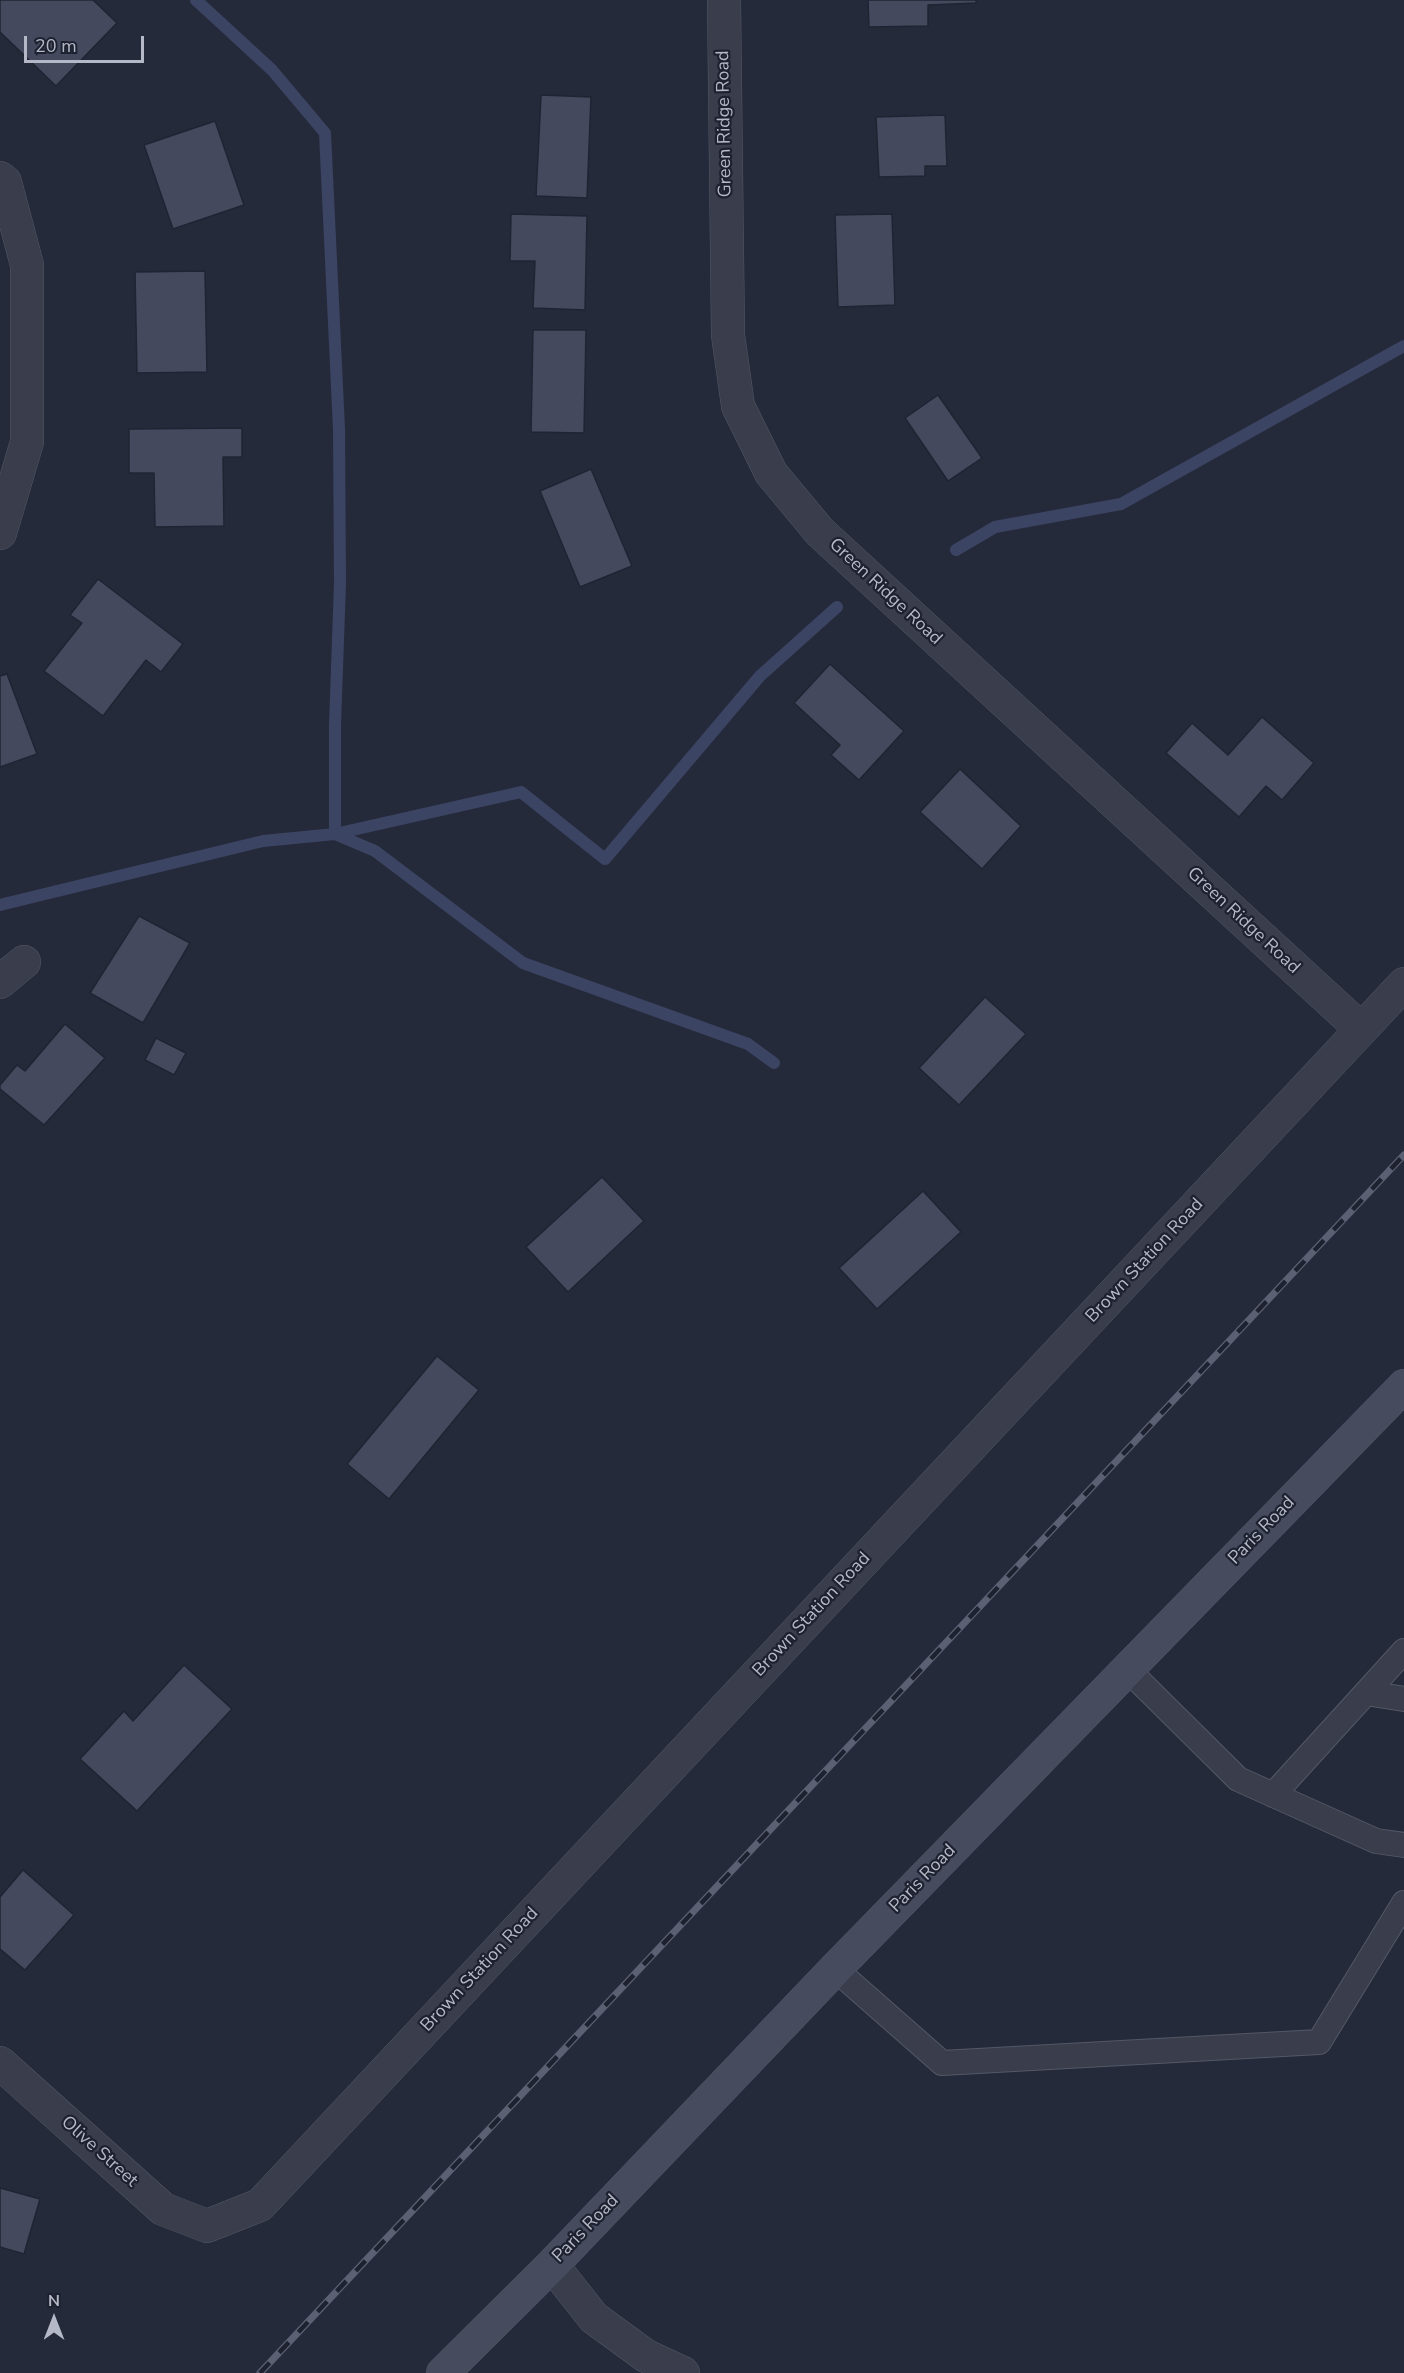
<!DOCTYPE html>
<style>
body{margin:0}
#map{position:relative;width:1404px;height:2373px;overflow:hidden;background:#252a3b;font-family:"Nunito Sans",sans-serif}
canvas{display:block}
.north{position:absolute;left:24px;top:2289px;width:60px;height:60px;-webkit-text-stroke:4px #1e2230;paint-order:stroke;rotate:0deg;font-size:16px;font-weight:700;line-height:24px;text-align:center;color:#b4b8c7}
.north::after{content:'';display:block;margin:auto;width:21px;height:27px;background:#b4b8c7;clip-path:polygon(50% 0,100% 100%,50% 72%,0 100%)}
.scale{position:absolute;left:24px;top:36px;width:120px;height:27px;box-sizing:border-box;border:3px solid #b4b8c7;border-top:0;padding-left:8px;font-size:18px;line-height:21px;white-space:nowrap;color:#b4b8c7;-webkit-text-stroke:4px #1e2230;paint-order:stroke}
</style>
<div id="map">
<canvas width="1404" height="2373"></canvas>
<div class="north">N</div>
<div class="scale">20 m</div>
</div>
<script>
const g = document.querySelector('canvas').getContext('2d');
g.lineJoin = 'round';
const poly = rows => new Path2D(rows.map(r => 'M' + r).join(''));
function stroke(path, color, width, dash) { g.strokeStyle = color; g.lineWidth = width; g.lineCap = dash ? 'butt' : 'round'; g.setLineDash(dash || []); g.stroke(path); }
function paint(path, color) { g.fillStyle = color; g.fill(path, 'evenodd'); }
function write(font, color, halo, rows, align = 'center') {
  g.font = font + ' "Nunito Sans",sans-serif'; g.lineWidth = 4.5; g.setLineDash([]); g.textBaseline = 'middle'; g.strokeStyle = halo; g.fillStyle = color; for (const [text, x, y, turn = 0] of rows) {
    g.save(); g.translate(x, y); g.rotate((+turn || 0) * Math.PI / 180); g.textAlign = isNaN(turn) ? turn : align; if (halo) g.strokeText(text, 0, 0); g.fillText(text, 0, 0); g.restore();
  }
}
stroke(poly([
 [196,0,272,70,325,133,339,429,340,583,335,725,335,834,521,792,605,859,760,676,837,607],
 [956,550,995,527,1121,504,1404,346],
 [0,905,263,841,335,834,375,851,523,963,748,1044,774,1063]
]), '#3c4463', 12);
const building = poly([
 [0,0,93,0,117,23,56,86,0,32,0,0],
 [868,0,976,0,976,3,928,5,928,26,869,27,868,0],
 [541,95,591,97,587,198,536,196,541,95],
 [945,115,947,166,925,166,925,176,879,177,876,117,945,115],
 [215,121,244,205,173,229,144,145,215,121],
 [511,214,587,216,585,310,533,308,535,261,510,261,511,214],
 [892,214,895,305,838,307,835,215,892,214],
 [205,271,207,372,137,373,135,272,205,271],
 [533,330,586,330,584,433,531,432,533,330],
 [938,395,982,458,948,481,905,418,938,395],
 [242,428,242,457,223,457,224,526,155,527,154,473,129,473,129,429,242,428],
 [591,469,632,566,580,587,540,491,591,469],
 [98,579,183,644,161,672,146,660,103,716,44,671,82,623,70,615,98,579],
 [830,664,904,731,859,780,831,755,840,745,794,703,830,664],
 [7,674,37,754,0,767,0,676,7,674],
 [1262,717,1314,763,1282,800,1266,786,1239,817,1166,753,1192,723,1228,755,1262,717],
 [960,769,1021,826,982,869,920,812,960,769],
 [139,916,190,943,143,1023,90,993,139,916],
 [985,997,1026,1034,959,1105,919,1068,985,997],
 [65,1024,105,1058,44,1125,0,1089,0,1085,17,1065,25,1071,65,1024],
 [156,1038,186,1053,174,1075,145,1060,156,1038],
 [602,1177,644,1221,568,1292,526,1247,602,1177],
 [923,1191,961,1232,877,1309,839,1268,923,1191],
 [437,1356,479,1390,389,1499,347,1464,437,1356],
 [184,1665,232,1709,137,1811,80,1759,124,1711,133,1721,184,1665],
 [23,1870,74,1915,25,1970,0,1949,0,1897,23,1870],
 [0,2188,40,2199,24,2254,0,2247,0,2188]
]);
paint(building, '#44495d');
stroke(building, '#202432', 1.5);
const service = poly([
 [1127,1669,1238,1779,1376,1841,1404,1845],
 [1366,1693,1404,1699],
 [1273,1795,1404,1651],
 [835,1969,942,2063,1319,2042,1404,1903]
]);
const minor = poly([
 [724,0,728,335,738,406,771,473,820,532,1361,1029],
 [0,178,5,182,27,265,27,442,0,533],
 [0,982,24,962],
 [0,2063,163,2209,207,2226,260,2205,1404,984],
 [552,2265,594,2318,646,2356,683,2373]
]);
const secondary = poly([
 [443,2373,552,2265,835,1969,1404,1386]
]);
stroke(service, '#545866', 26);
stroke(minor, '#545866', 34);
stroke(secondary, '#545866', 34);
stroke(service, '#393d4c', 24);
stroke(minor, '#393d4c', 33);
stroke(secondary, '#474b5e', 33);
const rail = poly([
 [260,2373,1404,1155]
]);
stroke(rail, '#5b6072', 7);
stroke(rail, '#1e2230', 4.5, [14]);
write('18px', '#b4b8c7', '#1e2230', [
 ["Green Ridge Road",725,124,-91],
 ["Green Ridge Road",885,592,43],
 ["Green Ridge Road",1243,921,43],
 ["Brown Station Road",1145,1261,-47],
 ["Paris Road",1262,1531,-46],
 ["Brown Station Road",812,1615,-47],
 ["Paris Road",923,1879,-46],
 ["Brown Station Road",480,1970,-47],
 ["Olive Street",99,2152,42],
 ["Paris Road",586,2229,-46]
]);
</script>
